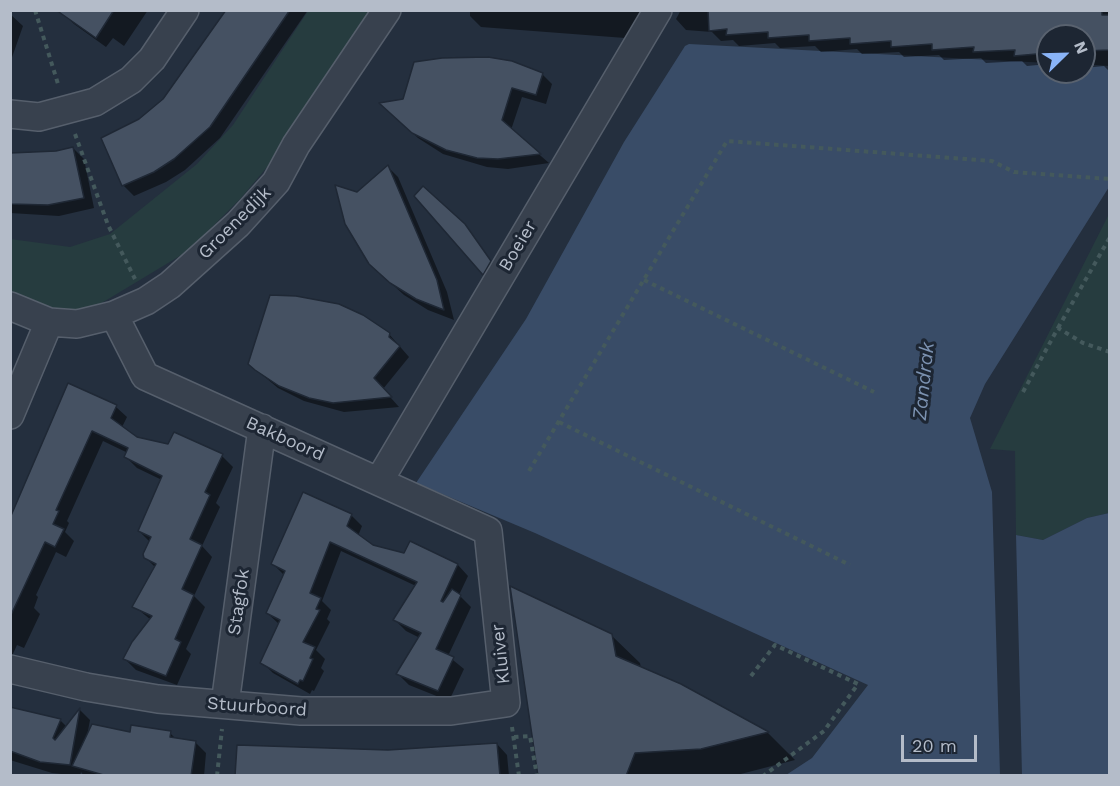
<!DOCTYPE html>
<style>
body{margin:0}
#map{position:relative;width:1120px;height:786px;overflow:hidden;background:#242f3e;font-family:"Work Sans",sans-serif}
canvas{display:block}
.frame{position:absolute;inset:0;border:12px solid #b4bcc9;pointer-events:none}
.north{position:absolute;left:1036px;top:24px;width:60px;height:60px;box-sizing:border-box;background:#1d2633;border:2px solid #59626f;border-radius:50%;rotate:67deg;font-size:16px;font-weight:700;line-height:24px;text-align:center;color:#b4bcc9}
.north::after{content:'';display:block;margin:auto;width:21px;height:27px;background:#8ab4f8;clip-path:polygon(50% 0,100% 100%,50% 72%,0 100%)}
.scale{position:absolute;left:901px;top:735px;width:76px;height:27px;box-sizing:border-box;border:3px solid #b4bcc9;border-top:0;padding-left:8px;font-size:18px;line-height:21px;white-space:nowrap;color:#b4bcc9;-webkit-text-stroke:4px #1d2633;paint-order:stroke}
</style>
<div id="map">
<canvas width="1120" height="786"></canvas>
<div class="frame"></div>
<div class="north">N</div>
<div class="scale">20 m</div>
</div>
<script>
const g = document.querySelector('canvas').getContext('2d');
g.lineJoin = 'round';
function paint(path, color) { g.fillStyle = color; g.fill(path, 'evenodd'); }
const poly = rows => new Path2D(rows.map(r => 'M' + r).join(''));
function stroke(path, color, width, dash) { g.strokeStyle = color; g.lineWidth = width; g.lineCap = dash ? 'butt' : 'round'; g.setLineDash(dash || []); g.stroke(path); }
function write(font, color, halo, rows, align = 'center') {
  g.font = font + ' "Work Sans",sans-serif'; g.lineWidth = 6; g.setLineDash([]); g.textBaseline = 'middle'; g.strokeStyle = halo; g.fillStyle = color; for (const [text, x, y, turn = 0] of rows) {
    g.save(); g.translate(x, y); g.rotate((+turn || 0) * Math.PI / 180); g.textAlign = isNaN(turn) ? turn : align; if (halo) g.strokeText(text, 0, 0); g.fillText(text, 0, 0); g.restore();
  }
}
paint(poly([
 [308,11,374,11,289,141,241,198,188,251,95,307,51,316,11,299,10,239,70,247,110,234,197,164,233,125],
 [1109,214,1109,513,1087,518,1043,540,1016,535,1015,451,990,449]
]), '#263c3f');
paint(poly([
 [689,44,1048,63,1048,72,1084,72,1084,64,1109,66,1109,187,985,384,970,418,992,492,1000,775,786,775,812,758,868,685,535,533,416,483,526,319,624,142,685,46],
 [1109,513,1109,775,1022,775,1016,535,1043,540,1087,518]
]), '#394c67');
paint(poly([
 [66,10,148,10,124,46,113,38,106,47,74,24,64,14],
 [228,10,308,10,220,138,185,170,166,182,134,196,123,185,174,89],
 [470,10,641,10,625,38,481,27,470,16],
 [681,10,1110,10,1110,72,1104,66,1084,68,1084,36,1048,36,1048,64,1027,66,1022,61,986,63,981,58,944,60,939,55,904,57,899,52,862,54,857,49,821,52,815,46,780,48,775,43,739,46,733,40,721,41,712,32,686,30,676,19],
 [10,14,23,26,10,63],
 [542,74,552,84,546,104,522,97,511,130,549,163,508,169,487,167,443,154,418,138,391,113],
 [73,148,84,159,94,208,59,216,10,213,10,155,56,153],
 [388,167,398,177,447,292,454,320,428,310,404,295,381,274],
 [416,196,469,230,495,267,489,278],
 [389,334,409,357,383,389,399,407,344,412,304,401,278,388,260,373],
 [68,385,116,407,127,417,122,427,137,438,169,446,175,434,222,456,233,467,216,503,220,507,202,546,212,557,194,596,205,607,186,649,191,654,177,685,136,670,125,659,151,620,134,606,156,568,145,557,150,542,139,531,162,480,137,468,126,457,128,453,103,441,67,521,69,523,65,532,74,541,66,557,56,552,36,595,38,597,34,608,40,614,24,648,17,645,11,658,10,523],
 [351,515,362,526,358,536,372,547,458,565,468,576,459,595,471,607,448,656,464,669,449,701,409,685,398,674,420,638,406,631,395,620,416,586,341,551,322,601,331,610,327,619,330,622,316,650,325,659,321,668,324,671,314,691,312,690,310,694,273,673,262,662,279,624,267,613,285,576,273,564],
 [611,635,640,663,641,668,681,686,768,733,795,760,733,776,540,776],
 [10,707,60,720,67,727,80,710,90,720,87,736,170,733,177,740,195,742,206,753,204,776,84,776,81,772,80,776,52,773,10,760],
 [497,744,507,755,509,776,236,776,388,751]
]), '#0007');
const building = poly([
 [56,10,114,10,96,38,56,10],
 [226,10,290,10,210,127,174,159,154,172,122,186,101,138,139,119,163,99,226,10],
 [708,10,1102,10,1102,15,1110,15,1110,50,1084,51,1084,36,1048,36,1048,53,1014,56,1015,50,973,52,974,47,932,50,932,44,891,47,891,41,850,44,850,38,809,41,809,35,768,38,768,32,726,35,727,29,709,31,708,10],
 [488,57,512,61,543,73,536,95,512,88,502,120,541,154,498,159,477,158,446,150,412,133,379,103,403,99,414,62,442,58,488,57],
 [73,147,84,198,48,205,10,204,10,153,56,151,73,147],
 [388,165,437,280,444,310,416,299,390,283,369,264,345,224,335,185,357,192,388,165],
 [423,186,465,224,491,261,483,275,414,196,423,186],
 [270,295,296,296,339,304,363,315,390,333,389,337,400,346,374,378,392,397,333,403,309,398,279,386,255,370,248,364,270,295],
 [68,383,117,405,111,418,137,437,168,444,174,432,223,454,205,492,210,495,190,539,202,545,182,589,194,595,175,639,181,642,166,676,123,659,132,642,152,616,132,607,156,564,144,558,143,554,151,537,138,531,162,476,124,457,128,448,92,431,56,510,59,511,53,524,64,529,55,547,45,542,10,617,10,518,68,383],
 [303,492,352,514,347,526,373,545,404,553,410,541,458,564,441,601,443,602,452,589,461,595,436,649,454,657,438,691,396,674,421,633,393,620,417,582,330,542,310,593,321,598,316,609,320,610,303,642,315,647,310,658,313,659,303,681,300,680,298,684,260,663,280,620,266,613,285,571,271,564,303,492],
 [510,586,612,634,616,656,681,684,769,732,701,749,635,753,626,776,538,776,510,586],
 [10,707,61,719,53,738,55,740,80,708,70,765,40,762,10,751,10,707],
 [92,724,130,732,131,725,171,731,170,737,196,741,191,776,107,776,72,766,92,724],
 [497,743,500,776,235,776,237,745,388,750,497,743]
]);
paint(building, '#455162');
stroke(building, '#1f2835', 1.5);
const minor = poly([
 [10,114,39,117,95,102,131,80,152,59,185,10],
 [10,306,49,322,77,324,114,315,146,301,170,285,238,224,276,182,296,145,387,10],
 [10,415,49,322],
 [379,481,658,10],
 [10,669,86,687,158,699,301,711,451,711,506,703,488,531,145,376,114,315],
 [225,704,262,428]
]);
stroke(minor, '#565f6c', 30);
stroke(poly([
 [35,10,59,87],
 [75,134,108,225,135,279],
 [644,280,874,392],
 [1058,328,1110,237],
 [1023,392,1058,328,1083,343,1110,352],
 [559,422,850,565],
 [529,471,727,141,992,161,1014,172,1110,179],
 [751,676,775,645,858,684,824,731,763,776],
 [512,727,519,776],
 [514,737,530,736,537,776],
 [217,776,222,729]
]), '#44595c', 4, [4.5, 4.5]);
stroke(minor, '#38414e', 27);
write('18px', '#b4bcc9', '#1d2633', [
 ["Groenedijk",235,223,-45],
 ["Boeier",518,246,-59],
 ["Bakboord",285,439,24],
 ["Stagfok",239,602,-82],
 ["Kluiver",501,654,-96],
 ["Stuurboord",257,707,4]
]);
write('italic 20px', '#7c92b1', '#1d2633', [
 ["Zandrak",924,381,-84]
]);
</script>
